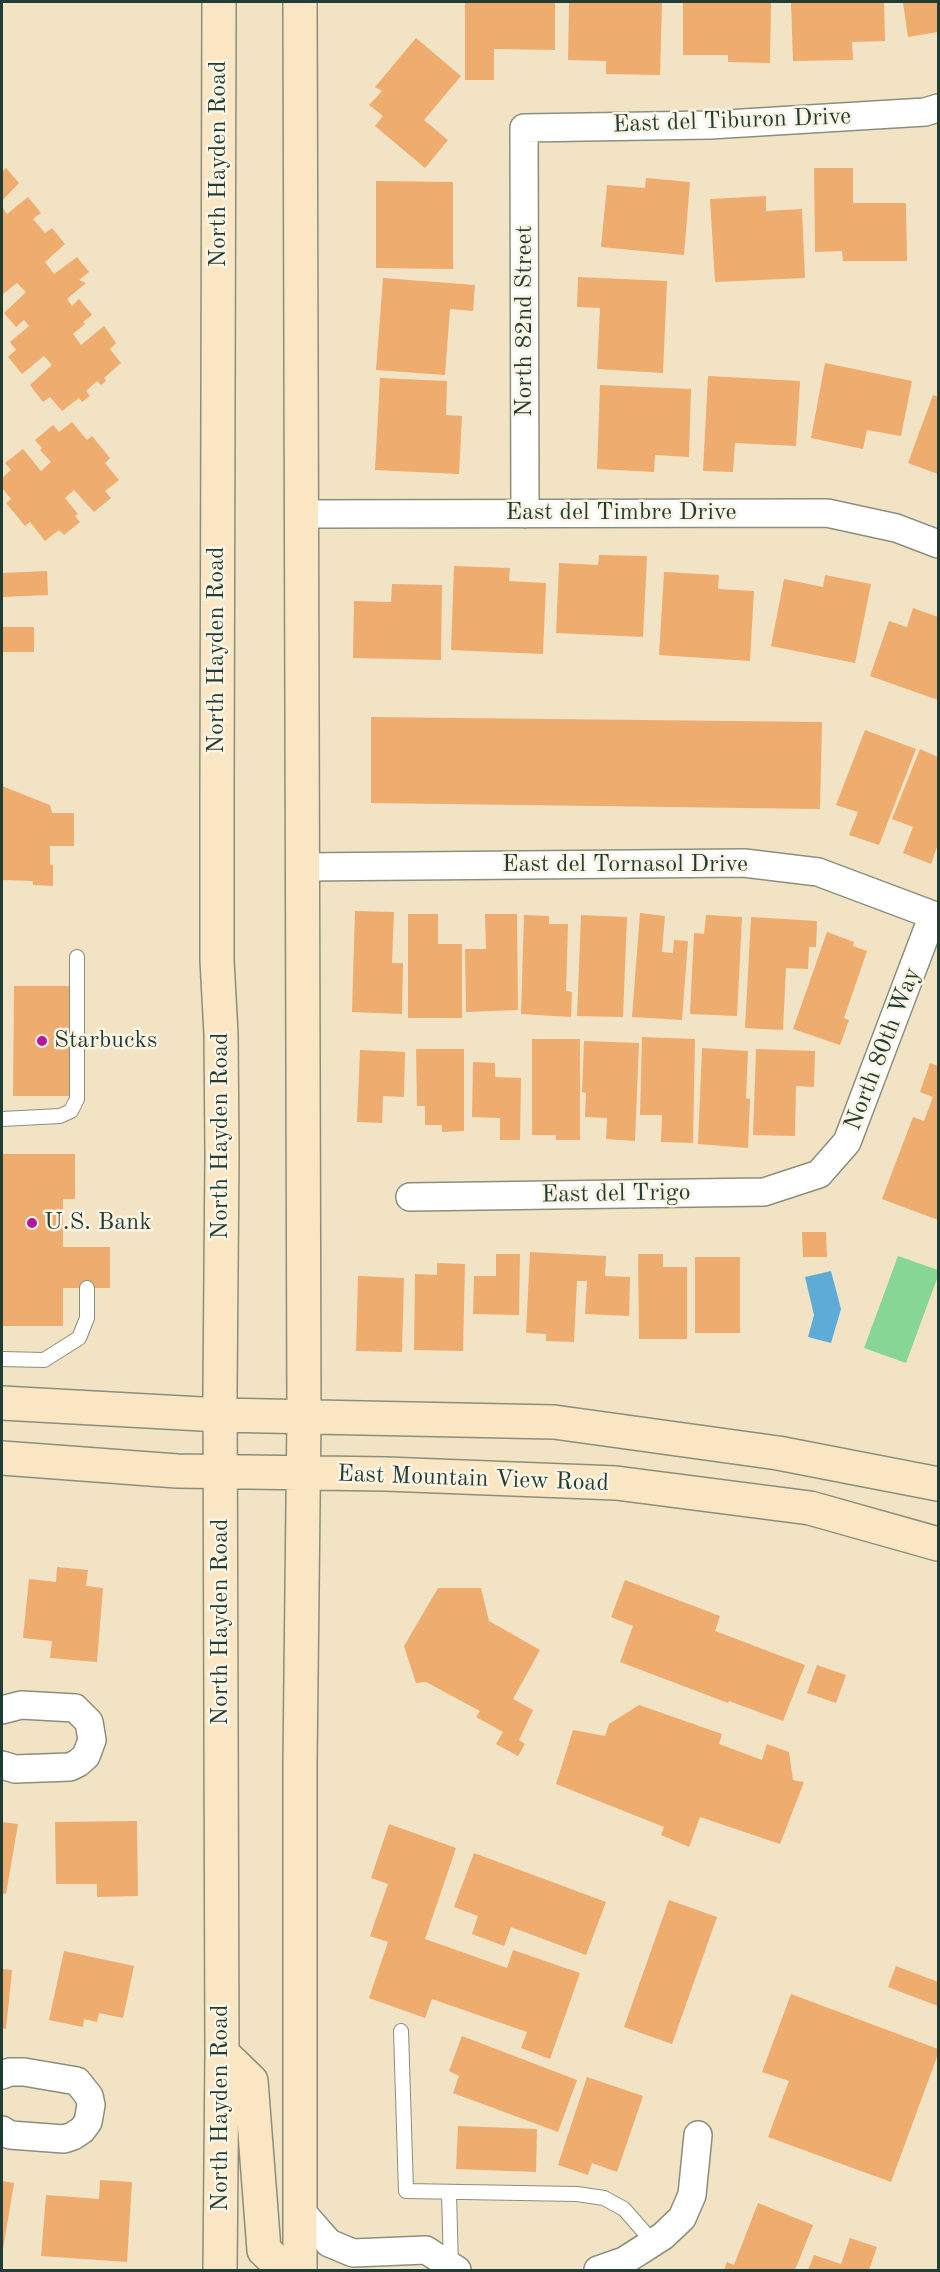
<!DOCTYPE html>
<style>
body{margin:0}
#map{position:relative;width:940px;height:2272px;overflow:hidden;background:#f2e3c5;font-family:"Old Standard TT",serif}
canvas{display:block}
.frame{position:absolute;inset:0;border:3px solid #1f3d34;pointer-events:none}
</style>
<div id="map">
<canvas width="940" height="2272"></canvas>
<div class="frame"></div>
</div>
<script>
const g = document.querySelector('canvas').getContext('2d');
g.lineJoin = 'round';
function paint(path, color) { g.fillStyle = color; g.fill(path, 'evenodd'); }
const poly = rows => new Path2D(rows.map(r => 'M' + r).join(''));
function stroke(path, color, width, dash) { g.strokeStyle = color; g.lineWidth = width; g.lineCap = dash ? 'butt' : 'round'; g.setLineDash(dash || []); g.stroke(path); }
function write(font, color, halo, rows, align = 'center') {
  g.font = font + ' "Old Standard TT",serif'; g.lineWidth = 5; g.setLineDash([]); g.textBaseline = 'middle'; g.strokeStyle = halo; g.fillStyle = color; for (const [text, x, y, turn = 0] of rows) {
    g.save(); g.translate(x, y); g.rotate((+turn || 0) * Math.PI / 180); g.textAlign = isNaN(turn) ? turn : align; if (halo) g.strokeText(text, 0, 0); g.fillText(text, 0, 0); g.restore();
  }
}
paint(poly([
 [898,1256,938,1270,938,1276,906,1363,864,1348]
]), '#87d695');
paint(poly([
 [831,1271,841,1309,831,1343,808,1337,814,1315,805,1277]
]), '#5fabd8');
paint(poly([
 [465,2,555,2,555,50,494,49,494,80,465,80],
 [569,2,662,2,660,75,606,74,606,61,568,60],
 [683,2,771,2,770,63,728,62,728,55,683,55],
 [791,2,884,2,885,41,852,42,853,60,793,61],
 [903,2,938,2,938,32,908,37],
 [416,38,461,76,424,120,448,140,425,168,375,126,383,116,369,105,382,91,375,87],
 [6,168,19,183,2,201,2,172],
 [814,168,853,168,853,203,906,203,907,261,843,261,842,251,815,252],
 [646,178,690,182,684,255,601,247,607,185,645,188],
 [376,181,453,182,453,269,376,268],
 [766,196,766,211,802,209,805,278,715,282,710,199],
 [28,197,41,213,33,219,45,233,52,228,65,244,45,262,54,274,77,257,89,272,79,280,86,283,67,299,72,306,79,299,92,315,83,322,85,324,73,334,81,345,104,326,116,343,110,349,121,363,104,378,106,381,101,385,97,381,86,391,90,396,82,402,79,398,62,411,50,397,43,402,30,385,52,365,44,356,22,374,8,357,16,350,10,342,29,326,24,320,16,327,4,313,26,292,17,283,3,294,2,293,2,207,7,214],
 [578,277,667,281,663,373,597,369,600,308,577,307],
 [383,278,475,285,473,311,450,309,445,375,376,370],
 [825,363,912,381,901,436,867,430,863,449,811,438],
 [708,376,800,381,796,446,735,443,733,472,703,471],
 [380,378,447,381,446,415,462,416,459,474,375,470],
 [600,385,691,389,689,457,655,455,654,472,597,469],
 [933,395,938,397,938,474,908,463],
 [72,422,87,440,92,436,110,458,105,463,119,480,105,491,111,498,94,512,74,490,65,498,78,514,75,516,80,522,64,535,59,530,45,541,30,522,25,526,6,503,11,499,2,488,2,478,11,470,5,463,23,449,41,471,51,462,40,450,42,448,35,440,53,425,59,432],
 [599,555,647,556,643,637,556,633,559,563,598,565],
 [454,566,510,568,509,581,546,583,543,654,451,650],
 [47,571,48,595,3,597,2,573],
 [664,572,719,575,718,589,754,591,750,661,659,655],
 [825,575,871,584,855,663,771,646,784,579,823,587],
 [392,584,442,585,441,660,353,658,354,601,391,602],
 [913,608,938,617,938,700,870,676,889,621,907,627],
 [2,627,34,627,34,652,2,652],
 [371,717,822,722,820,809,371,803],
 [865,730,916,749,879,845,849,835,858,812,836,805],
 [920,749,938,757,938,844,931,864,903,853,913,827,892,819],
 [2,786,50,805,52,813,74,813,74,846,50,846,50,865,53,865,53,886,33,885,33,881,2,880],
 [355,911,394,912,392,963,403,963,402,1014,352,1012],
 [640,913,665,916,662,952,673,953,674,940,688,941,682,1020,632,1017],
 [408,914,438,914,438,944,462,944,462,1018,408,1018],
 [485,914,517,914,518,1010,466,1012,465,949,486,949],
 [524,915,549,916,549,924,568,924,566,991,572,992,571,1017,521,1014],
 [581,915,627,917,623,1017,577,1016],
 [706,915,742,917,737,1016,690,1014,694,933,704,934],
 [751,917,817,921,816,947,809,947,808,969,786,968,783,1030,745,1028],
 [827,932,854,942,853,946,867,951,844,1018,849,1020,840,1045,793,1029],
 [14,986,70,986,69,1096,13,1096],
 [642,1037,695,1039,693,1143,661,1142,662,1115,640,1115],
 [532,1039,580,1039,580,1140,556,1140,556,1135,532,1135],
 [584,1041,639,1043,635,1141,606,1139,607,1118,585,1117,586,1093,582,1092],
 [702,1048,748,1051,746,1098,750,1099,748,1148,698,1144],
 [416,1049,464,1049,464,1131,442,1132,442,1125,425,1125,425,1106,417,1106],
 [756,1049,815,1051,814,1087,796,1086,795,1136,753,1135],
 [360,1050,405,1052,404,1097,383,1096,382,1123,357,1122],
 [473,1062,495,1063,495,1077,521,1078,520,1140,500,1140,500,1118,472,1117],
 [930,1063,938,1066,938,1220,882,1199,913,1117,924,1121,933,1097,920,1092],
 [2,1154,75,1154,75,1199,63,1199,63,1247,110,1247,110,1288,63,1288,63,1326,2,1326],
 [802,1232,826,1232,827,1257,803,1257],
 [530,1252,606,1256,605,1276,630,1277,629,1316,585,1314,587,1281,577,1281,574,1342,546,1341,546,1334,526,1333],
 [496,1254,520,1254,519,1315,473,1314,474,1276,496,1276],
 [638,1254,663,1254,663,1267,687,1267,687,1339,639,1339],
 [695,1257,740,1257,740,1333,695,1333],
 [437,1263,465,1264,463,1351,414,1350,415,1274,437,1275],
 [358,1276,404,1278,402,1352,356,1351],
 [57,1567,88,1570,86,1586,103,1588,97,1662,50,1658,52,1641,23,1638,29,1579,56,1582],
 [625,1580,720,1616,715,1631,805,1665,783,1721,729,1701,728,1703,620,1662,633,1626,611,1617],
 [438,1588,481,1588,489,1621,540,1650,513,1699,533,1710,519,1740,525,1744,518,1756,496,1744,503,1732,476,1717,480,1711,426,1682,416,1683,404,1646],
 [817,1665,846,1675,836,1703,807,1693],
 [639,1705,722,1734,719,1744,762,1760,767,1744,789,1752,793,1780,804,1782,780,1844,700,1817,689,1847,661,1835,664,1827,556,1784,573,1730,605,1736,609,1724],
 [137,1821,138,1896,97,1897,97,1884,56,1884,55,1822],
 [2,1822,18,1824,6,1894,2,1893],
 [389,1824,456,1848,425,1939,507,1968,513,1950,580,1973,550,2059,521,2048,527,2032,432,1999,425,2018,369,1998,388,1942,370,1936,388,1884,371,1878],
 [474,1853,606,1902,586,1955,511,1927,504,1946,472,1934,478,1916,454,1907],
 [669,1900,717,1917,672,2044,624,2027],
 [64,1951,134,1966,123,2018,99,2013,97,2022,84,2019,83,2027,49,2020],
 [896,1966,938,1982,938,2006,888,1987],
 [2,1969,12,1970,6,2029,2,2028],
 [791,1994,938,2049,938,2054,891,2182,768,2137,789,2081,762,2072],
 [462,2036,577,2080,558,2132,453,2093,459,2076,449,2071],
 [587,2077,643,2096,617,2172,592,2163,588,2175,558,2165],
 [458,2126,537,2129,536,2172,456,2169],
 [100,2180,132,2182,127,2262,41,2256,46,2195,99,2199],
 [2,2181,14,2183,3,2249,2,2249],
 [758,2203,813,2225,795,2270,724,2270,727,2262,734,2265],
 [850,2238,877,2247,869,2270,808,2270,814,2255,841,2264]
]), '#eeac6f');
const service = poly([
 [2,1119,60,1116,71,1111,77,1099,77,957],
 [2,1359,44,1360,79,1338,87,1318,87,1288],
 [401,2031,406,2191,577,2194,604,2198,624,2209,653,2242],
 [449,2192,451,2268]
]);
const minor = poly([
 [300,514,827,513,896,528,938,544],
 [525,514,524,128,710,125,925,112,938,108],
 [304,867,744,863,818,872,938,917],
 [410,1197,764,1192,819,1174,847,1142,933,915],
 [2,1710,21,1705,75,1708,89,1722,92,1740,86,1756,78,1763,70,1767,15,1769,2,1765],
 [2,2075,10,2072,24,2072,77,2081,89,2096,91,2105,88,2122,82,2130,73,2136,64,2139,10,2135,2,2130],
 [300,2210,329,2243,353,2253,426,2250,457,2270],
 [598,2270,624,2261,663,2236,682,2218,692,2195,698,2135]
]);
const secondary = poly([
 [219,2,217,796,217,960,221,1034,222,1154,220,1390,222,2053,220,2270],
 [300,2,304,1417,300,1763,300,2270],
 [2,1403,220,1415,554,1422,778,1453,938,1484],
 [2,1458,177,1471,386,1474,616,1483,810,1508,938,1544],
 [222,2053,251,2081,264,2250,285,2270]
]);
stroke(service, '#88907c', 16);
stroke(minor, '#88907c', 30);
stroke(secondary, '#88907c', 36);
stroke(service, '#fff', 14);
stroke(minor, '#fff', 27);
stroke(secondary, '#fbe6c4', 33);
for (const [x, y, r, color] of [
 [42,1041,6,"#b5179e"],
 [32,1223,6,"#b5179e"]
]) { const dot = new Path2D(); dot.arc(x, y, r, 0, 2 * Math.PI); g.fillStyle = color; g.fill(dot); stroke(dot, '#fcf5e5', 2); }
write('24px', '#1f3d34', '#fcf5e5', [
 ["East del Tiburon Drive",732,121,-2],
 ["North Hayden Road",219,164,-90],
 ["North 82nd Street",525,321,-90],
 ["East del Timbre Drive",621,513],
 ["North Hayden Road",217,650,-90],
 ["East del Tornasol Drive",625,865],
 ["North 80th Way",883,1049,-69],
 ["North Hayden Road",221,1136,-90],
 ["East del Trigo",616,1194,-1],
 ["East Mountain View Road",473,1479,2],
 ["North Hayden Road",221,1622,-90],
 ["North Hayden Road",221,2108,-90]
]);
write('24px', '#1f3d34', '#fcf5e5', [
 ["Starbucks",54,1041],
 ["U.S. Bank",44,1223]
], 'left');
</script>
